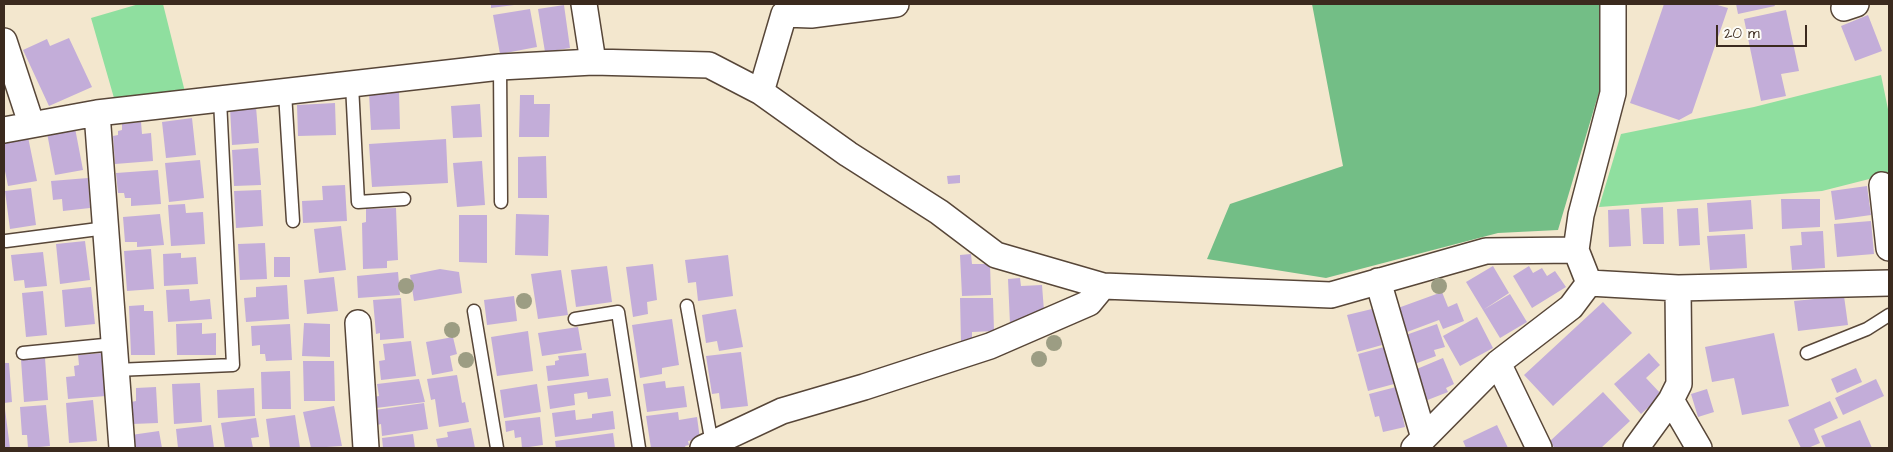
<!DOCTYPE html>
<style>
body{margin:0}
#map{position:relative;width:1893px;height:452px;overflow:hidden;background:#f3e7ce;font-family:"Architects Daughter",sans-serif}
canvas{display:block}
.frame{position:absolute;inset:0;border:5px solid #3b2a1e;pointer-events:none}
.scale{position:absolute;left:1716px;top:25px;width:91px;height:22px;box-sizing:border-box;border:2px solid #3b2a1e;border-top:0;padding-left:6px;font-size:15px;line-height:18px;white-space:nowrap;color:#3b2a1e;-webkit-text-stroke:4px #fdfcf7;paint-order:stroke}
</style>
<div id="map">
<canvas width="1893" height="452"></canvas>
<div class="frame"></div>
<div class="scale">20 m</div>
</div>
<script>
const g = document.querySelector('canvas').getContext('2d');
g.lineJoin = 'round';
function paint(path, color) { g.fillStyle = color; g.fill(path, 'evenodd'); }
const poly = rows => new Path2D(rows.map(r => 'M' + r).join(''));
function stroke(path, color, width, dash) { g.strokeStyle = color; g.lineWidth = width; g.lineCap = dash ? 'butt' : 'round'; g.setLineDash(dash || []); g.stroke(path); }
paint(poly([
 [139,4,163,4,185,92,114,98,91,18],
 [1881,75,1889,114,1889,174,1822,191,1599,207,1621,134,1754,107]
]), '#8fdf9f');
paint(poly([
 [1312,4,1599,4,1599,92,1558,230,1498,233,1326,278,1207,259,1230,204,1343,166]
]), '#73be86');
paint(poly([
 [491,4,514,4,514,5,491,8],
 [1664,4,1714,4,1728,8,1692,113,1679,120,1630,103],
 [1736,4,1774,4,1775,6,1738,14],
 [564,5,570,48,545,52,538,9],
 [530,9,537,47,500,54,493,15],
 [1786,10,1799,71,1781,74,1786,96,1761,101,1744,19],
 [1868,15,1882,51,1855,61,1841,26],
 [69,38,92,87,49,106,23,50,47,39,50,46],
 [399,92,400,129,371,130,369,93],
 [520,95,534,95,534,104,550,104,549,137,519,137],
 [335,103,336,135,298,136,297,105],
 [480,104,482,137,453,138,451,106],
 [256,107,259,143,232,145,230,108],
 [192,118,196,155,166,158,162,122],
 [141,122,142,134,151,133,153,161,115,164,113,136,118,135,118,131,122,130,122,124],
 [75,128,83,170,55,175,47,133],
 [28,137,37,181,8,186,4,166,4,142],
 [446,139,448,183,372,187,369,144],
 [258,148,261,185,234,186,232,150],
 [546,156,547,198,518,198,518,157],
 [200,160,204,198,169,202,165,163],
 [482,161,485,205,457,207,453,163],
 [158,170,161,204,131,206,131,198,125,198,124,193,118,193,116,173],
 [960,175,960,183,948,184,947,176],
 [88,178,90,208,63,211,62,199,53,200,51,181],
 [345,185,347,221,303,223,302,201,323,200,322,186],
 [1867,186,1871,215,1835,220,1831,191],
 [31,188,36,225,10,229,5,191],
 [261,190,263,226,236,228,234,191],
 [1781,199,1820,199,1820,227,1782,229],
 [1751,200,1753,229,1709,232,1707,203],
 [185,204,186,213,203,212,205,244,171,246,168,205],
 [1663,207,1664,244,1643,244,1641,208],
 [396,208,398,260,387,261,387,268,363,269,362,223,366,222,366,209],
 [1698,208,1700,245,1679,246,1677,209],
 [1629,209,1631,246,1609,247,1608,210],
 [160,214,164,245,137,247,137,242,125,242,123,217],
 [516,214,549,215,548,256,515,255],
 [459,215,487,215,487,263,459,262],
 [1871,221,1874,254,1837,257,1834,224],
 [341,226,346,270,319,273,314,229],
 [1823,231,1825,268,1792,270,1790,246,1802,245,1801,232],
 [1745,234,1747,268,1710,270,1707,236],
 [85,241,90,280,60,284,56,244],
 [265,243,267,279,240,280,238,244],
 [151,249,154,289,127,291,124,251],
 [43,252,47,286,25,288,24,280,14,281,11,255],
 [181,253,181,258,196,257,198,284,164,286,163,254],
 [971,254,972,264,990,264,991,295,962,296,960,255],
 [728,255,733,296,698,301,696,282,688,283,685,260],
 [274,257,290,257,290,277,274,277],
 [653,264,657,300,647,302,648,314,633,317,626,267],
 [607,266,612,302,576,307,571,270],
 [1493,266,1509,293,1483,310,1466,282],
 [1529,266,1533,273,1542,268,1547,276,1555,271,1566,287,1532,308,1513,276],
 [440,269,459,272,462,293,414,301,410,275],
 [561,270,568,315,538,319,531,274],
 [398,272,400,295,358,298,357,276],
 [334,277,338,311,307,314,304,280],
 [1020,278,1021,286,1042,285,1044,311,1032,318,1021,319,1021,323,1010,324,1008,279],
 [287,285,289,319,246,322,244,298,256,297,256,287],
 [91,287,95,324,65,327,62,290],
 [189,289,190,301,210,299,212,319,168,322,166,290],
 [43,291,47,335,26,337,22,293],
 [1442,292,1448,307,1457,303,1464,321,1443,329,1439,320,1407,332,1398,308],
 [1510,294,1527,322,1500,338,1483,310],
 [514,296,517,321,487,325,484,300],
 [1844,296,1848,325,1798,331,1794,301],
 [401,298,404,338,380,340,380,333,376,334,373,300],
 [960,298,993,298,994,331,972,332,972,342,961,342],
 [1603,302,1632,333,1553,406,1524,375],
 [144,305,144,311,153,311,155,355,131,355,129,306],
 [736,309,743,347,719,351,717,341,706,343,702,315],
 [1372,309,1382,345,1357,352,1347,315],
 [1477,317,1493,348,1460,366,1443,336],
 [672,319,679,365,662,368,662,374,640,378,632,325],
 [202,323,202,334,216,333,216,355,177,355,176,324],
 [304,323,330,324,330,357,302,356],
 [290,324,292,360,266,361,265,354,260,354,260,345,252,346,251,326],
 [1437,324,1445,347,1434,350,1436,356,1412,365,1403,336],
 [578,327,582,350,542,356,538,333],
 [528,331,533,371,497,376,491,337],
 [1774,333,1789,406,1742,415,1734,378,1712,382,1705,347],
 [453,337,457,354,450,356,453,371,432,375,426,342],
 [411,341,416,376,381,380,379,361,385,360,383,344],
 [1384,347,1394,384,1368,391,1358,354],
 [741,352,748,406,721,409,719,393,712,394,706,356],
 [102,353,106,396,68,399,66,377,75,376,74,366,79,365,78,355],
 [586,353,589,376,548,381,546,366,555,365,555,361,559,360,558,356],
 [1649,353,1660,365,1646,378,1662,395,1641,414,1614,384],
 [45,358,48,400,24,402,21,360],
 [1443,358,1454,384,1446,388,1448,392,1425,401,1412,371],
 [303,361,334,361,335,401,304,401],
 [4,363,9,363,12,402,4,403],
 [1856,368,1862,382,1837,393,1831,379],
 [290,371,291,409,262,409,261,372],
 [457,375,462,403,465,402,469,422,439,427,435,399,431,400,427,379],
 [608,378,611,396,588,399,587,392,574,394,575,405,550,409,547,386],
 [419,379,425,402,376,408,374,397,379,396,377,384],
 [1876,379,1884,396,1843,415,1835,398],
 [665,381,666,388,684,386,687,407,647,412,643,384],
 [200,383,202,422,174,424,172,384],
 [537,384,541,412,504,418,500,390],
 [156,387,158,423,132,424,131,402,136,401,136,388],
 [1396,387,1405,427,1383,432,1379,416,1375,417,1369,394],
 [254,388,255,416,218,418,217,390],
 [1707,389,1714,412,1698,417,1691,394],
 [1603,392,1630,421,1601,448,1555,448,1549,442],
 [93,400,97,441,69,443,66,403],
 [1830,401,1838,418,1814,429,1820,443,1808,448,1801,448,1788,420],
 [424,403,428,429,382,436,381,424,377,425,375,410],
 [46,405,50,446,28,448,27,435,22,435,20,407],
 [334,406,342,446,311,448,303,412],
 [4,409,5,409,10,448,4,448],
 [575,410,576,420,592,418,592,414,613,411,615,429,555,437,552,413],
 [678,412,679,420,697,417,700,439,688,441,689,445,685,446,686,448,651,448,646,416],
 [295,415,300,448,270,448,266,419],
 [540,417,543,445,522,448,521,437,515,438,514,430,506,432,505,421],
 [256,418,259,437,251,438,253,448,225,448,221,423],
 [1860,420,1872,448,1826,448,1821,436],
 [211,425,214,448,178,448,176,429],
 [1497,425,1508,448,1466,448,1463,441],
 [471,428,475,448,438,448,436,439,448,437,447,432],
 [159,431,162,448,133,448,131,435],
 [613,433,615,448,556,448,555,441],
 [413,434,415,448,383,448,382,438]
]), '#c3add9');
const service = poly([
 [500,67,501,202],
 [352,85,358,202,404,199],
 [285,93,293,221],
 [6,241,106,228],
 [687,306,712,444],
 [474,311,497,448],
 [575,319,618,312,639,448],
 [23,353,114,344],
 [1807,353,1867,329,1889,315],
 [116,370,233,365,220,100]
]);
const minor = poly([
 [584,4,593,62],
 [1844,8,1856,4],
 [4,41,31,123],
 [761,92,784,14,811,15,896,4],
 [97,113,122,448],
 [4,130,97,113,500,67,593,62,709,65,761,92,848,154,939,212,996,255,1103,286,1331,295,1486,251,1576,250],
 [1882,185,1889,248],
 [1378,281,1424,438],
 [1589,283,1678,288,1889,283],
 [1589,283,1576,250,1581,215,1613,93,1613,4],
 [358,323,366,448],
 [1498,363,1539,448],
 [1671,400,1699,448],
 [703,448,782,411,864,387,990,346,1089,303,1103,286],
 [1414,448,1498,363,1571,307,1589,283],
 [1636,448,1671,400,1679,384,1678,288]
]);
stroke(service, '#574638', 15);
stroke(minor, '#574638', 28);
stroke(service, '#fff', 12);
stroke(minor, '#fff', 25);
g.fillStyle = '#9c9d83';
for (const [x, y] of [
 [406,286],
 [1439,286],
 [524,301],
 [452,330],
 [1054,343],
 [1039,359],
 [466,360]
]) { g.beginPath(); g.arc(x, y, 8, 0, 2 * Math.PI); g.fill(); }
</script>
